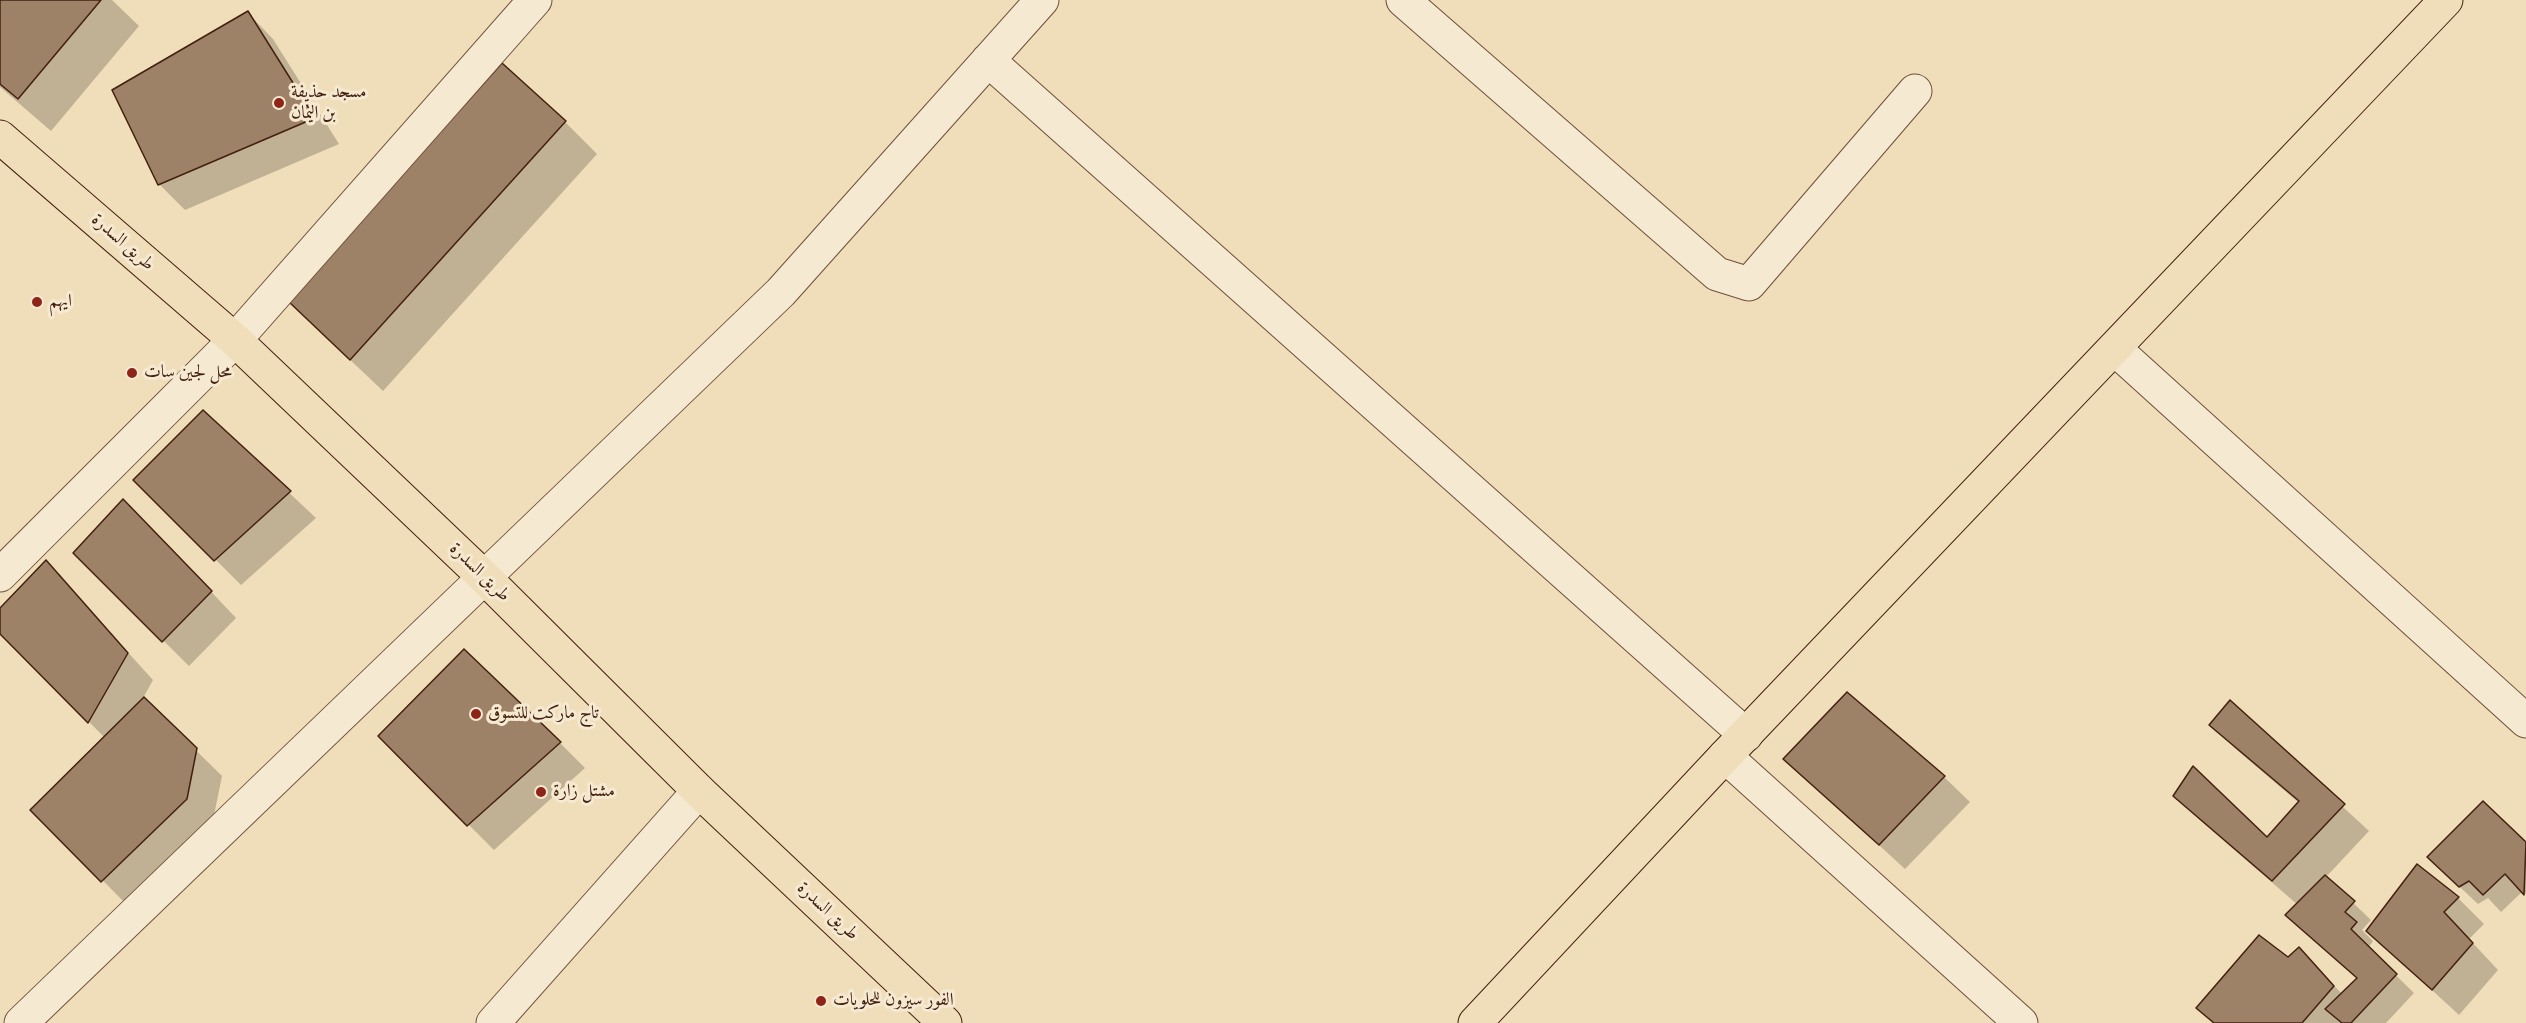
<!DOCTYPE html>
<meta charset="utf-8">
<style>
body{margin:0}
canvas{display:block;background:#f0ddb9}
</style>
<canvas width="2526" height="1023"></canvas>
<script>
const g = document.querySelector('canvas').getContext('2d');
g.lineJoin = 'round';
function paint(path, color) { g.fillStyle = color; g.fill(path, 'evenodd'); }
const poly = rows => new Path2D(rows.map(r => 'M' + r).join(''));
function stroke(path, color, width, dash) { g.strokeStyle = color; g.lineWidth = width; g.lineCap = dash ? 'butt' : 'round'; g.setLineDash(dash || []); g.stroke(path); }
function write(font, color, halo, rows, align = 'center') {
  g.font = font + ' "IM FELL DW Pica",Amiri,serif'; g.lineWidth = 6; g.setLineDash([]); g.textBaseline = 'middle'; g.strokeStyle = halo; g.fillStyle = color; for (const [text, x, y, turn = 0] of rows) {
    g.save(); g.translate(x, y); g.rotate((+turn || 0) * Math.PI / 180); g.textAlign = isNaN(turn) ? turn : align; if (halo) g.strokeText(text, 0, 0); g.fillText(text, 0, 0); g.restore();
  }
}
paint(poly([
 [0,0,112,0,139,26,51,131,0,87],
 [248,13,273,39,339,144,185,210,159,184],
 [565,122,597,154,383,391,323,334],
 [203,412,316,518,241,585,136,480],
 [149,526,236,618,189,666,75,553],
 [46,562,153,680,143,698,222,776,212,825,128,906,33,810,105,738,0,632,0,610],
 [2230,703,2369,831,2326,877,2371,920,2362,930,2373,941,2368,948,2414,993,2386,1023,2213,1023,2198,1008,2288,959,2299,949,2342,994,2358,979,2288,915,2298,905,2201,821,2175,796,2267,839,2299,803,2237,750,2211,725],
 [380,736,560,743,585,768,494,850],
 [1785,759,1944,777,1970,802,1905,869],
 [2483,803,2526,844,2526,894,2523,891,2501,912,2488,898,2478,904,2447,875],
 [2417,866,2458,898,2484,924,2469,939,2498,970,2459,1015,2368,931]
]), '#0003');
const building = poly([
 [0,0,101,0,18,99,0,84,0,0],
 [248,11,315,118,158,185,112,90,248,11],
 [502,63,566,121,350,360,288,301,502,63],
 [203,410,291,491,214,561,133,480,203,410],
 [123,499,212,591,162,642,73,553,123,499],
 [46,560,128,653,88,723,0,634,0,608,46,560],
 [464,649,561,742,467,826,378,736,464,649],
 [1847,692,1945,776,1879,845,1783,759,1847,692],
 [144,697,197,748,187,799,101,882,30,810,144,697],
 [2230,700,2345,804,2272,881,2173,796,2193,766,2267,837,2299,801,2209,725,2230,700],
 [2483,801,2526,842,2524,895,2505,874,2483,895,2469,881,2459,887,2427,857,2483,801],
 [2417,864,2459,897,2444,912,2473,943,2432,990,2366,931,2417,864],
 [2325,875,2355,901,2345,912,2357,922,2351,929,2397,974,2351,1023,2342,1023,2325,1009,2357,978,2285,915,2325,875],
 [2259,935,2288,957,2299,947,2334,986,2302,1023,2214,1023,2196,1008,2259,935]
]);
paint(building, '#9d8268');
stroke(building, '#432010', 1.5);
const minor = poly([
 [1403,0,1717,274,1749,284,1915,91],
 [988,60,1746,735],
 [2115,349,2526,721],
 [0,575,235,340,535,0],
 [1725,756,2021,1023],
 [21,1023,781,292,1042,0],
 [493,1023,699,791]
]);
const major = poly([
 [0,137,235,340,484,577,699,791,945,1023],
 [1475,1023,1725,756,2446,0]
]);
stroke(minor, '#6e4f3a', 35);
stroke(major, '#432010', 35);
stroke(minor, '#f5e9d2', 33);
stroke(major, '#f0ddb9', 33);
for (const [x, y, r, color] of [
 [279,103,6,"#8f2418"],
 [37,302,6,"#8f2418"],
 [132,373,6,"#8f2418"],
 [476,714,6,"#8f2418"],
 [541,792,6,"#8f2418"],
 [821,1001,6,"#8f2418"]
]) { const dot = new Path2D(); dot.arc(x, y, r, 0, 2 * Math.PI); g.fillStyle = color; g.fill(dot); stroke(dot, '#f5e9d2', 2); }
write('18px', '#432010', '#f5e9d2', [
 ["مسجد حذيفة",291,93],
 ["بن اليمان",291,114],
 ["ايهم",49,302],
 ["محل لجين سات",144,373],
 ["تاج ماركت للتسوق",488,714],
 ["مشتل زارة",553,792],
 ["الفور سيزون للحلويات",833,1001]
], 'left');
write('18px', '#432010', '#f5e9d2', [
 ["طريق السدرة",122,243,41],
 ["طريق السدرة",479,573,44],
 ["طريق السدرة",827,912,43]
]);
</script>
